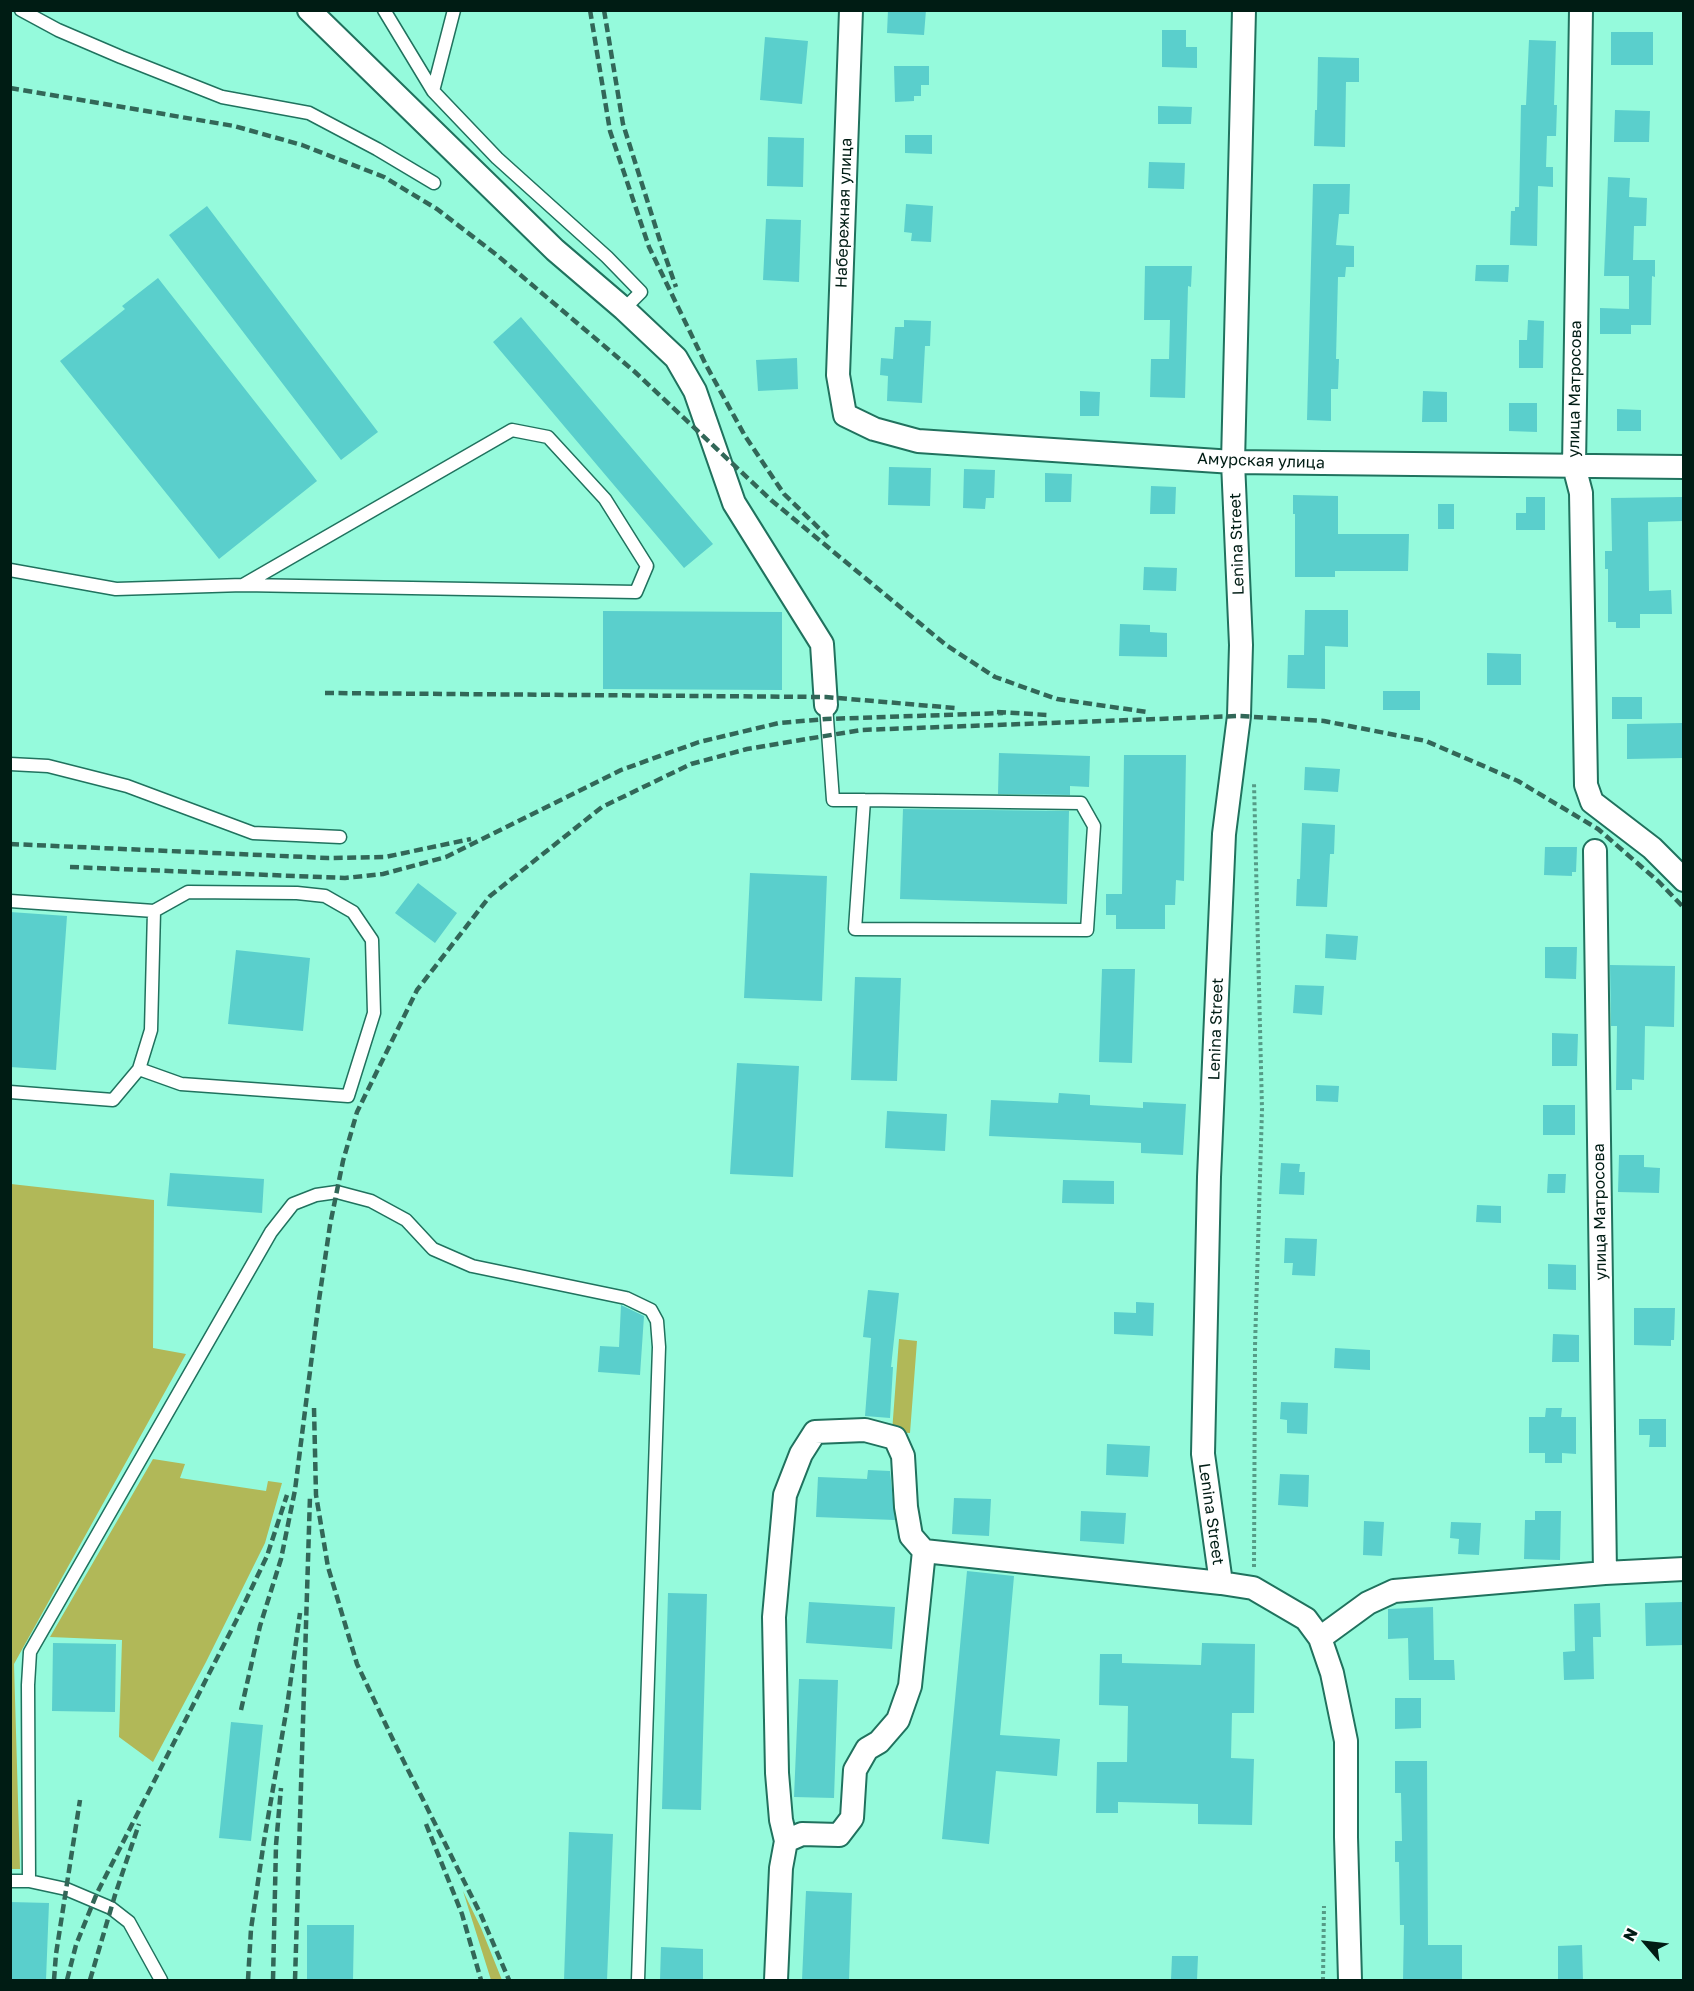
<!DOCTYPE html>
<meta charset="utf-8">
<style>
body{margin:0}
#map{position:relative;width:1694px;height:1991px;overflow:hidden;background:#95fadc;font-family:"Golos Text",sans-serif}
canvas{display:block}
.frame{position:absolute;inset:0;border:12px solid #001c14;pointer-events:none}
.north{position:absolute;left:1616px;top:1913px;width:60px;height:60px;-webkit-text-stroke:4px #fff;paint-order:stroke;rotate:298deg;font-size:16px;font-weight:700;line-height:24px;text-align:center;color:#001c14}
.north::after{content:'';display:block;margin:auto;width:21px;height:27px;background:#001c14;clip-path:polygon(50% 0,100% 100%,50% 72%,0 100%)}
</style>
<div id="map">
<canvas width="1694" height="1991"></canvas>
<div class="frame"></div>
<div class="north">N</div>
</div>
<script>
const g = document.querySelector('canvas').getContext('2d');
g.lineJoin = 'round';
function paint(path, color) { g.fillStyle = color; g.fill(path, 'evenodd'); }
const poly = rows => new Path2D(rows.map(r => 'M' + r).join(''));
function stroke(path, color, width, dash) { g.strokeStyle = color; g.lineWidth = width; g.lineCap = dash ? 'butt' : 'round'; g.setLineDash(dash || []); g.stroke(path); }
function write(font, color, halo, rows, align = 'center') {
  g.font = font + ' "Golos Text",sans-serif'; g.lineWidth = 4.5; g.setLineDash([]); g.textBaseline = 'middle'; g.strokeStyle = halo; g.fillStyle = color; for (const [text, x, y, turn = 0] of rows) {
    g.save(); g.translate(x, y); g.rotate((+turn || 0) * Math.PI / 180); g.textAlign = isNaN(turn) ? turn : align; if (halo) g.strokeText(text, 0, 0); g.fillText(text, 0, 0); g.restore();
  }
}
paint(poly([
 [11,1184,154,1200,153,1348,186,1354,14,1664,20,1869,11,1869],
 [899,1339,917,1341,910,1433,892,1432],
 [153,1459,185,1464,180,1478,266,1491,268,1481,282,1483,265,1543,206,1662,153,1762,119,1737,122,1640,50,1637],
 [463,1891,481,1928,502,1980,491,1980]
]), '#b1b858');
paint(poly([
 [888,10,926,10,924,35,887,33],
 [1162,30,1186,30,1186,47,1197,47,1197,68,1162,67],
 [1611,32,1653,32,1653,65,1611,65],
 [765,37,808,41,802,104,760,100],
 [1529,40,1556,41,1554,105,1557,105,1556,136,1547,136,1546,167,1553,167,1553,187,1538,186,1537,246,1510,245,1511,211,1515,211,1515,207,1519,207,1521,105,1526,105],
 [1318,57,1359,58,1359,82,1346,82,1345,147,1314,146,1315,110,1317,110],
 [894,66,929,66,929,85,921,85,921,96,914,96,914,101,895,102],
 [1158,106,1192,107,1191,124,1158,124],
 [1615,110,1650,111,1649,142,1614,142],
 [905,135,932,135,932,154,905,153],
 [768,137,804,138,803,187,767,186],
 [1149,162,1185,163,1184,189,1148,188],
 [1608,177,1630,178,1629,197,1647,198,1646,226,1634,226,1633,260,1655,260,1655,277,1652,276,1651,325,1631,325,1631,334,1600,334,1600,308,1629,309,1629,276,1604,276],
 [1313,184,1350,184,1349,214,1339,214,1336,245,1354,246,1354,267,1346,267,1345,277,1338,277,1336,359,1339,359,1338,389,1331,389,1331,421,1307,420],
 [906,204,933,206,931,242,911,241,912,233,904,232],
 [207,206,378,432,341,460,169,235],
 [766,219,801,220,799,282,763,280],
 [1476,265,1509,265,1508,282,1475,281],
 [1145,266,1192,266,1191,287,1188,286,1185,398,1150,397,1151,359,1169,359,1170,320,1144,320],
 [158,278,317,481,219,559,60,361,125,309,122,306],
 [521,317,713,544,684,568,493,342],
 [904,320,931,321,930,346,925,346,922,403,887,401,888,376,880,375,881,358,893,359,895,327,904,327],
 [1528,320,1544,321,1543,368,1519,368,1519,340,1527,340],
 [797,358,798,389,758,391,756,360],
 [1080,391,1100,392,1099,416,1080,416],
 [1423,391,1447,392,1447,422,1422,422],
 [1509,403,1537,403,1537,432,1509,431],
 [1617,409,1641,410,1641,431,1617,431],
 [889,467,931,468,930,506,888,505],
 [964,469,995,470,994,498,986,498,985,509,963,508],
 [1045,473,1072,474,1071,502,1045,502],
 [1151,486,1176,487,1175,514,1150,514],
 [1293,495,1338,496,1338,534,1409,534,1408,571,1335,571,1335,577,1295,577,1295,514,1293,514],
 [1526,497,1545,497,1545,530,1516,530,1516,513,1526,513],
 [1683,497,1683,521,1648,522,1649,591,1671,590,1672,614,1640,614,1640,628,1616,628,1616,622,1608,622,1608,569,1605,569,1605,551,1612,551,1611,498],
 [1438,504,1454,504,1454,529,1438,529],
 [1144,567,1177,568,1176,591,1143,590],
 [1305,610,1348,610,1348,647,1325,646,1325,689,1287,688,1288,655,1304,655],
 [603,611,782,612,782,690,603,689],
 [1120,624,1150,625,1150,632,1167,633,1167,657,1119,656],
 [1487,653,1521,654,1521,685,1487,685],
 [1383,691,1420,691,1420,710,1383,710],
 [1612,697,1642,697,1642,719,1612,719],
 [1683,723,1683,758,1627,759,1627,724],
 [999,753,1090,756,1089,787,1070,786,1070,795,998,794],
 [1124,755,1186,755,1184,881,1176,880,1175,905,1165,905,1165,929,1116,929,1116,915,1106,915,1106,894,1122,894],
 [1305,767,1340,769,1338,792,1304,790],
 [903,809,1069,811,1067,904,900,899],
 [1302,823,1335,825,1334,854,1330,854,1327,907,1296,906,1297,879,1300,879],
 [1545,847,1577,847,1576,872,1572,872,1572,876,1544,875],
 [750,873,827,876,822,1001,744,998],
 [418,883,457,913,435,943,395,913],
 [10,912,67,916,56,1070,10,1067],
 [1326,934,1358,936,1356,960,1325,958],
 [1545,947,1577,947,1576,979,1545,978],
 [236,950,310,958,303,1031,228,1024],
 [1610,965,1675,966,1674,1027,1645,1026,1644,1080,1632,1079,1632,1090,1616,1090,1617,1026,1611,1026],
 [1102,969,1135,969,1132,1063,1099,1062],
 [855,977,901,978,897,1081,851,1080],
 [1295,985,1324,986,1322,1015,1293,1013],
 [1552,1033,1578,1034,1577,1066,1552,1066],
 [737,1063,799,1066,793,1177,730,1174],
 [1316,1085,1339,1086,1338,1102,1316,1101],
 [1059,1093,1090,1095,1090,1105,1143,1108,1143,1102,1186,1104,1183,1155,1141,1153,1141,1143,989,1136,991,1100,1058,1103],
 [1543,1105,1575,1105,1575,1135,1543,1135],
 [887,1111,947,1114,945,1151,885,1148],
 [1619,1155,1644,1155,1644,1167,1660,1168,1659,1193,1618,1192],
 [1281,1163,1300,1164,1299,1172,1305,1172,1304,1195,1279,1194],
 [170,1173,264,1179,262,1213,167,1206],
 [1548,1174,1566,1174,1565,1193,1547,1193],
 [1063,1180,1114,1181,1114,1204,1062,1203],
 [1477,1205,1501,1206,1501,1223,1476,1222],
 [1285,1238,1317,1239,1315,1276,1292,1275,1293,1263,1284,1263],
 [1548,1264,1576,1265,1576,1290,1548,1289],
 [868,1290,899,1293,891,1367,893,1367,890,1418,865,1416,871,1338,863,1337],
 [1136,1302,1154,1303,1153,1336,1114,1334,1114,1312,1136,1313],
 [621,1305,644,1316,640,1375,598,1372,600,1346,619,1347],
 [1634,1308,1675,1308,1674,1340,1671,1340,1671,1346,1634,1345],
 [1553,1334,1579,1335,1579,1362,1552,1362],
 [1335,1348,1370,1350,1370,1370,1334,1368],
 [1281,1402,1308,1403,1307,1434,1287,1433,1287,1420,1280,1419],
 [1546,1408,1562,1408,1561,1417,1576,1417,1576,1454,1562,1453,1562,1463,1545,1463,1545,1453,1529,1453,1529,1417,1545,1417],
 [1639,1419,1666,1419,1666,1447,1649,1447,1650,1435,1639,1435],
 [1107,1444,1150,1446,1148,1477,1106,1475],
 [868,1470,890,1471,895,1520,816,1517,818,1477,867,1479],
 [1280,1474,1309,1475,1308,1507,1278,1505],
 [954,1498,991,1499,989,1536,952,1534],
 [1081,1511,1126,1513,1124,1544,1080,1541],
 [1535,1511,1561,1511,1560,1560,1524,1559,1525,1520,1535,1520],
 [1364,1521,1384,1522,1382,1556,1363,1555],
 [1451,1522,1481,1523,1479,1555,1458,1554,1459,1539,1450,1538],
 [967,1571,1014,1576,1000,1735,1060,1739,1057,1776,996,1771,989,1844,942,1839],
 [668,1593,707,1594,701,1810,662,1809],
 [809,1602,895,1607,892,1649,806,1643],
 [1683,1602,1683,1645,1646,1646,1645,1603],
 [1600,1603,1601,1637,1593,1637,1594,1679,1564,1680,1563,1652,1575,1651,1574,1604],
 [1433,1607,1434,1660,1454,1660,1455,1680,1409,1680,1408,1638,1388,1639,1388,1609],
 [53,1643,116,1644,115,1712,52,1711],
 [1202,1643,1255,1644,1254,1713,1232,1713,1231,1758,1254,1759,1252,1825,1198,1824,1198,1804,1118,1802,1118,1813,1096,1813,1097,1762,1127,1762,1128,1706,1099,1705,1100,1654,1122,1654,1122,1663,1201,1665],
 [799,1679,838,1680,834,1798,794,1797],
 [1395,1698,1421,1698,1421,1728,1395,1729],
 [231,1722,263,1725,251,1841,219,1838],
 [1395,1761,1427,1761,1428,1945,1462,1945,1462,1980,1403,1980,1404,1925,1400,1925,1399,1862,1395,1862,1395,1841,1402,1841,1401,1793,1395,1793],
 [569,1832,613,1834,607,1980,564,1980],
 [806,1891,852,1893,849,1980,802,1980],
 [10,1902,49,1903,46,1980,10,1980],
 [307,1925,354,1925,353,1980,307,1980],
 [1582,1945,1583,1980,1558,1980,1558,1946],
 [661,1947,703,1949,703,1980,660,1980],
 [1172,1956,1198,1956,1197,1980,1171,1980]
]), '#5acfcc');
const lane = poly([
 [21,10,58,30,121,57,222,97,309,113,377,149,434,183],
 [384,10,433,91,497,158,607,257,641,292,624,309],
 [433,91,454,10],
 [10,570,116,589,243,585,636,592,647,566,605,499,548,437,512,430,243,585],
 [826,705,833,800,864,800,1081,803,1094,826,1087,930,855,929,864,800],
 [10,764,48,766,127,786,253,833,340,837],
 [10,901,154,911,151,1030,139,1069,113,1100,10,1092],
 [139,1069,181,1084,348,1096,374,1013,372,940,353,912,325,896,297,893,188,892,154,911],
 [10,1881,29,1881,66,1889,111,1908,129,1922,161,1980],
 [29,1881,28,1685,30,1652,271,1232,293,1204,316,1195,337,1192,371,1201,406,1220,433,1249,472,1266,626,1298,651,1310,657,1321,659,1347,638,1980]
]);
const street = poly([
 [309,10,555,250,624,309,676,358,695,391,734,503,822,644,826,705],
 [851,10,838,375,845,415,874,429,918,441,1233,462,1684,467],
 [1244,10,1233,462,1241,645,1239,716,1224,834,1209,1177,1203,1454,1221,1583,1253,1588,1306,1619,1320,1638,1332,1673,1346,1741,1346,1837,1350,1980],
 [1581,10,1574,466,1581,493,1586,785,1592,802,1652,848,1684,880],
 [1595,851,1605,1573],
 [1320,1638,1368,1603,1394,1591,1605,1573,1684,1569],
 [786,1841,781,1820,777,1773,774,1617,785,1495,801,1454,815,1432,865,1430,895,1438,903,1456,906,1507,911,1536,924,1551],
 [776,1980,781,1868,786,1841,802,1834,839,1835,852,1818,855,1770,867,1749,879,1742,898,1720,910,1686,924,1551,1221,1583]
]);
stroke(lane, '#20725e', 15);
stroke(street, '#20725e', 26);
stroke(poly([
 [1254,1567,1255,1346,1262,1109,1254,783],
 [1323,1980,1324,1906]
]), '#559b86', 4, [3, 3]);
stroke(lane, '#fff', 12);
stroke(street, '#fff', 22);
stroke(poly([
 [590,10,610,131,649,247,706,365,745,436,784,494,828,537],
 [604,10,623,124,661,244,676,287],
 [10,88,234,126,302,145,384,177,437,209,498,256,635,372,771,500,946,645,995,677,1057,699,1147,712],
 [325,693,826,697,955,708],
 [997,712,1048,715],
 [10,844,328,858,385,857,471,839],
 [70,867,345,878,383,874,446,857,621,770,699,742,779,723,826,719,1003,713],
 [314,1408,316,1495,328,1567,357,1664,396,1746,481,1915,509,1980],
 [241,1710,260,1626,281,1559,295,1490,319,1300,330,1225,343,1161,357,1112,417,990,490,896,602,807,691,764,747,749,861,730,1239,716,1324,721,1426,741,1518,781,1598,829,1659,882,1684,908],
 [426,1824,462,1914,481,1980],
 [54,1980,56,1954,80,1800],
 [67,1980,76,1945,97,1893,236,1621,267,1556,287,1495],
 [90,1980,115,1895,139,1824],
 [248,1980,251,1929,264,1841,287,1707,300,1613],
 [273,1980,276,1845,281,1788],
 [295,1980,310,1496]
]), '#326758', 4.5, [9, 4.5]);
write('16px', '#001c14', '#fff', [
 ["Набережная улица",844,213,-88],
 ["улица Матросова",1575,389,-89],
 ["Амурская улица",1261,461,2],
 ["Lenina Street",1237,544,-92],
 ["Lenina Street",1216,1029,-88],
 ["улица Матросова",1600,1212,-91],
 ["Lenina Street",1211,1514,82]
]);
</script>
